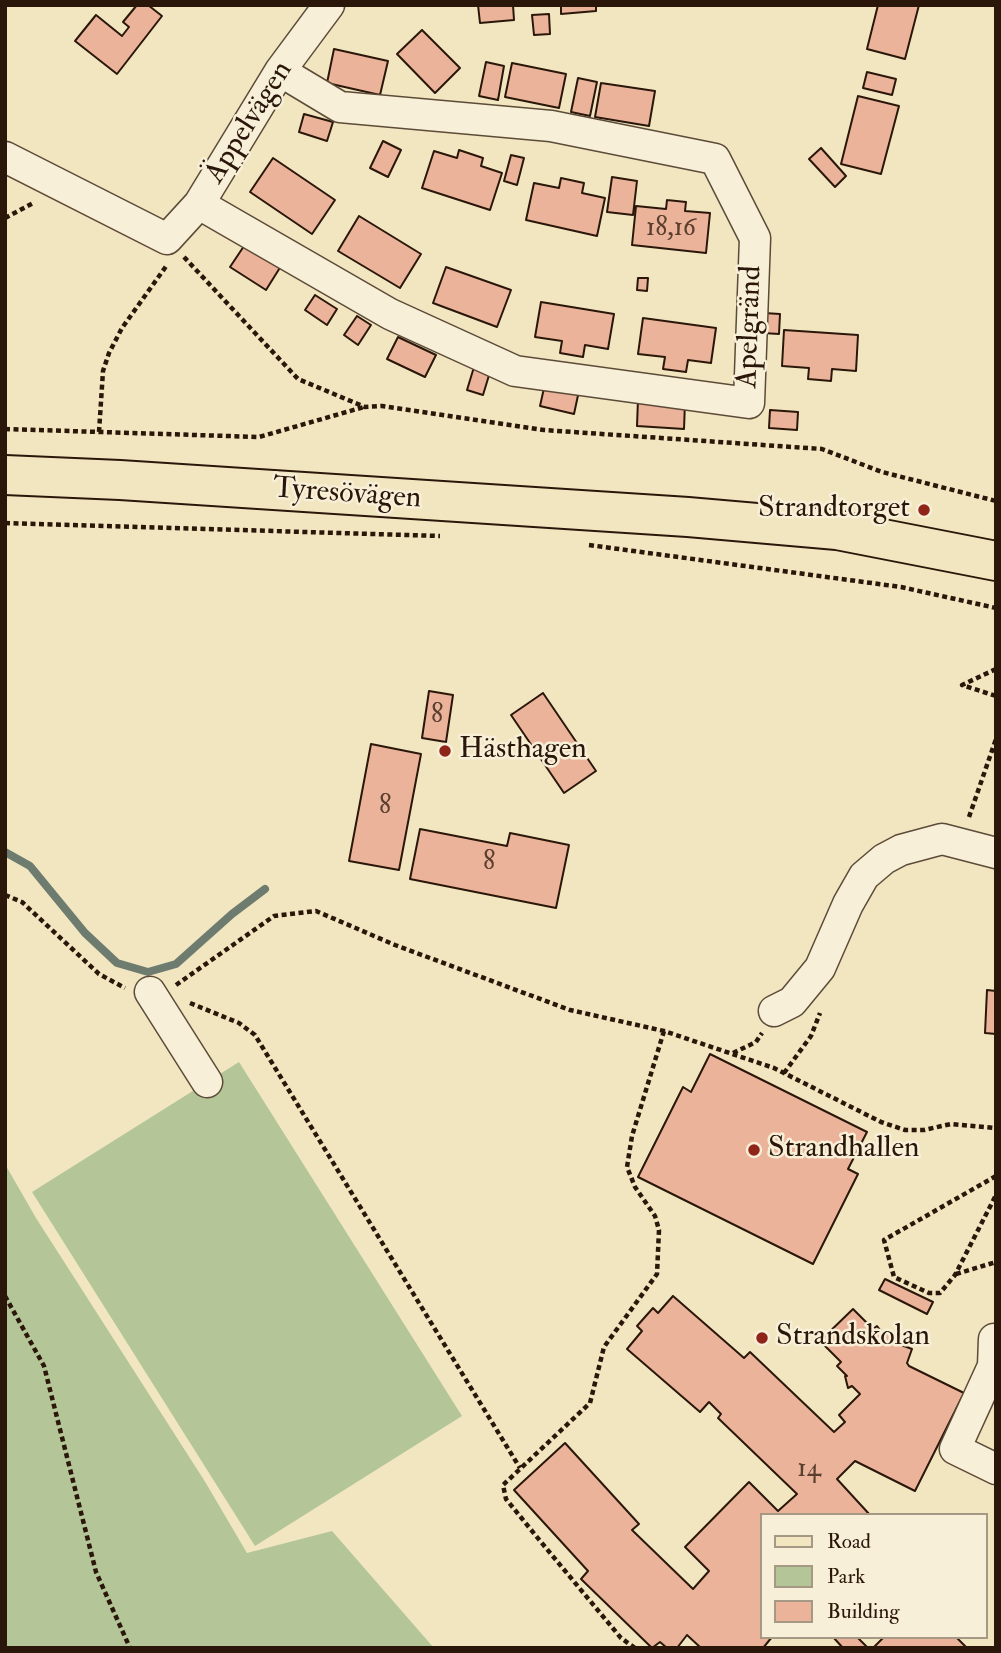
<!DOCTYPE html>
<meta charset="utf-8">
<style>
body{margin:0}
#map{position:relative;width:1001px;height:1653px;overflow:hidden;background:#f2e6c1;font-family:"IM FELL Double Pica",serif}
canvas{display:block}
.frame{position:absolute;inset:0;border:7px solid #2a170a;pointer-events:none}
.legend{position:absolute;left:760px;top:1513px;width:228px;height:126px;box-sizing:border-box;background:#f7efd7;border:2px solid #a59985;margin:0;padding:9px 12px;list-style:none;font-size:21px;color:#2a170a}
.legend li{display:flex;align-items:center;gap:14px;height:35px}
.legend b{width:35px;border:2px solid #a59985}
</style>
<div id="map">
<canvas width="1001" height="1653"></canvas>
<div class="frame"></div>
<ul class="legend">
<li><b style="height:9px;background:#f2e6c1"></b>Road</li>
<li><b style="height:19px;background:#b4c697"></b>Park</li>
<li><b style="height:19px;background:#ebb39a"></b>Building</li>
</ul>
</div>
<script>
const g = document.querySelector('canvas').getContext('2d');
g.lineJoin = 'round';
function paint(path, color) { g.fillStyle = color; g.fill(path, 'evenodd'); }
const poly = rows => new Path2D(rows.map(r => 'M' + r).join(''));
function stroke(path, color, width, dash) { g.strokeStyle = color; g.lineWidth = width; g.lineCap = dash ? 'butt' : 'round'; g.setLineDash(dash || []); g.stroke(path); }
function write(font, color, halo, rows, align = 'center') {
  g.font = font + ' "IM FELL Double Pica",serif'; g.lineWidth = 5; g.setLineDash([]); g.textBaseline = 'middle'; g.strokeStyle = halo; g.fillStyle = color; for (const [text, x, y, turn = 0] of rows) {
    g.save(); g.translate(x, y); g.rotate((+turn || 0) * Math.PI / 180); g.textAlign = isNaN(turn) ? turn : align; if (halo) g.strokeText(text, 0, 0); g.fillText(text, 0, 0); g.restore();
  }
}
paint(poly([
 [239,1062,462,1416,255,1546,32,1192],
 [5,1164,36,1218,204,1480,247,1553,332,1531,434,1648,5,1648]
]), '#b4c697');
stroke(poly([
 [5,852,30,866,85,933,117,963,148,972,176,964,232,914,265,889]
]), '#6e7c70', 8);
const building = poly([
 [137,5,148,5,162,16,117,74,75,41,96,15,122,36,129,27,123,22,137,5],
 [478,5,513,5,514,20,480,23,478,5],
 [561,5,596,5,596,11,561,14,561,5],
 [878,5,919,5,905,59,867,49,878,5],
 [549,14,550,34,534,35,532,15,549,14],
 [422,30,460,68,435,93,397,54,422,30],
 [334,49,388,61,380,95,327,83,334,49],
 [486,62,504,66,498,100,479,96,486,62],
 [512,63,566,74,559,108,505,97,512,63],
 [867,72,896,79,892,95,863,88,867,72],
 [578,78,597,82,590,116,571,112,578,78],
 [601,83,655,91,649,126,595,117,601,83],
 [858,96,899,106,881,174,841,164,858,96],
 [304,114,333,122,327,141,299,132,304,114],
 [383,141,401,150,388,177,370,168,383,141],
 [821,148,846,176,835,187,809,159,821,148],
 [459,150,483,158,481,166,502,173,490,210,422,188,434,151,457,158,459,150],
 [511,155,524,158,517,185,504,181,511,155],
 [273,158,335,200,312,234,250,192,273,158],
 [612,177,637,181,633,215,607,212,612,177],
 [561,178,584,183,582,193,605,198,597,236,526,220,534,183,559,188,561,178],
 [667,200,686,202,685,211,710,213,706,253,632,245,636,206,666,209,667,200],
 [359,216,421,254,400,288,338,251,359,216],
 [246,243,281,266,266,290,230,267,246,243],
 [446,267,511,290,497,327,433,303,446,267],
 [638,278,648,278,647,291,637,290,638,278],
 [315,295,337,309,327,325,305,310,315,295],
 [541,302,614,314,608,349,585,345,583,357,560,353,562,341,535,337,541,302],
 [764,313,780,314,779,334,763,333,764,313],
 [357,316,371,325,358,345,344,335,357,316],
 [643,318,716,328,711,363,688,360,686,372,663,369,665,357,638,354,643,318],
 [784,330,858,335,856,371,832,369,831,381,808,379,809,368,782,366,784,330],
 [398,337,436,355,425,377,387,359,398,337],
 [474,367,490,372,483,395,467,390,474,367],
 [546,379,580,386,574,414,540,406,546,379],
 [638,399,685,402,684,429,637,426,638,399],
 [770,410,798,412,797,430,769,428,770,410],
 [429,691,453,695,446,742,422,738,429,691],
 [543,693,596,771,564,793,511,715,543,693],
 [371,744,421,754,399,870,349,861,371,744],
 [420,829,507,846,510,833,569,845,556,908,410,879,420,829],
 [987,990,996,991,996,1034,985,1033,987,990],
 [710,1054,867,1132,848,1169,858,1174,813,1264,638,1177,683,1087,691,1092,710,1054],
 [885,1279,933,1302,927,1314,879,1290,885,1279],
 [673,1296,744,1358,750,1352,834,1432,845,1422,839,1415,860,1394,852,1386,848,1388,845,1376,847,1376,837,1366,841,1362,820,1341,853,1309,873,1329,877,1326,885,1336,887,1332,898,1337,896,1343,912,1349,907,1363,909,1366,964,1393,915,1491,855,1461,837,1479,870,1515,761,1515,761,1637,772,1637,763,1648,701,1648,687,1635,677,1648,667,1648,660,1642,652,1648,581,1579,588,1571,514,1490,565,1443,639,1524,632,1530,693,1589,709,1571,685,1547,749,1482,778,1511,797,1494,718,1418,721,1414,709,1402,700,1412,627,1349,642,1331,637,1326,653,1308,658,1313,673,1296],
 [833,1637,857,1637,868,1648,843,1648,833,1637],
 [884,1637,956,1637,967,1648,873,1648,884,1637]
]);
paint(building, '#ebb39a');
stroke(building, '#2a170a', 2);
const minor = poly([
 [5,157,167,239,199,204,280,71,329,5],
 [199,204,390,314,515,371,749,403,755,238,715,159,551,126,340,107,280,71],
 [150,992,207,1082],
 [774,1011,792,1002,820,968,848,904,864,876,884,859,901,850,942,839,996,853],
 [994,1339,993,1366,955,1449,996,1469]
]);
const major = poly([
 [5,475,120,480,688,517,837,530,996,561]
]);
stroke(minor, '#5c4b38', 33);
stroke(major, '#2a170a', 42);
stroke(poly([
 [5,218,35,202],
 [184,257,298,379,365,407,382,406,544,430,822,449,882,472,996,501],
 [5,429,259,437,364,407],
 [99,432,103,371,109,353,122,328,167,265],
 [5,523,440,536],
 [589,545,901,587,996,608],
 [996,669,962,685,996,696],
 [969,817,996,739],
 [5,895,22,902,99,974,125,988],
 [176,985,274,916,316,911,395,945,570,1010,664,1031,774,1068,881,1122,905,1130,924,1130,951,1124,996,1128],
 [190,1003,239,1023,255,1035,520,1468],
 [733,1053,756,1042,762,1033],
 [784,1073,811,1036,820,1013],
 [996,1176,884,1240,894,1277,929,1293,940,1293,955,1275,996,1195],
 [956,1274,996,1262],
 [5,1296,44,1366,96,1572,130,1648],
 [635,1648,621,1638,541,1542,506,1499,503,1485,590,1403,604,1347,657,1274,659,1230,655,1216,635,1187,627,1167,632,1136,664,1031]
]), '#2a170a', 4.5, [5, 3.5]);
stroke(minor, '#f7efd7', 30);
stroke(major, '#f2e6c1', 38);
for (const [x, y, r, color] of [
 [924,510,7,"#8f2418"],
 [445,751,7,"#8f2418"],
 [754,1150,7,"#8f2418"],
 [762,1338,7,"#8f2418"]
]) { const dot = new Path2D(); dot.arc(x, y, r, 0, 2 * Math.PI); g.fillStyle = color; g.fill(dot); stroke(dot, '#f7efd7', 2.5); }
write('26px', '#5a3e2e', null, [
 ["18,16",671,229],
 ["8",437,716],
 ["8",385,807],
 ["8",489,863],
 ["14",809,1470]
]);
write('30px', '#2a170a', '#f7efd7', [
 ["Äppelvägen",250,123,-58],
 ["Apelgränd",751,327,-88],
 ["Tyresövägen",347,495,4]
]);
write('30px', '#2a170a', '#f7efd7', [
 ["Strandtorget",910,510,"right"],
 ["Hästhagen",459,751],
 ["Strandhallen",768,1150],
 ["Strandskolan",776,1338]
], 'left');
</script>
